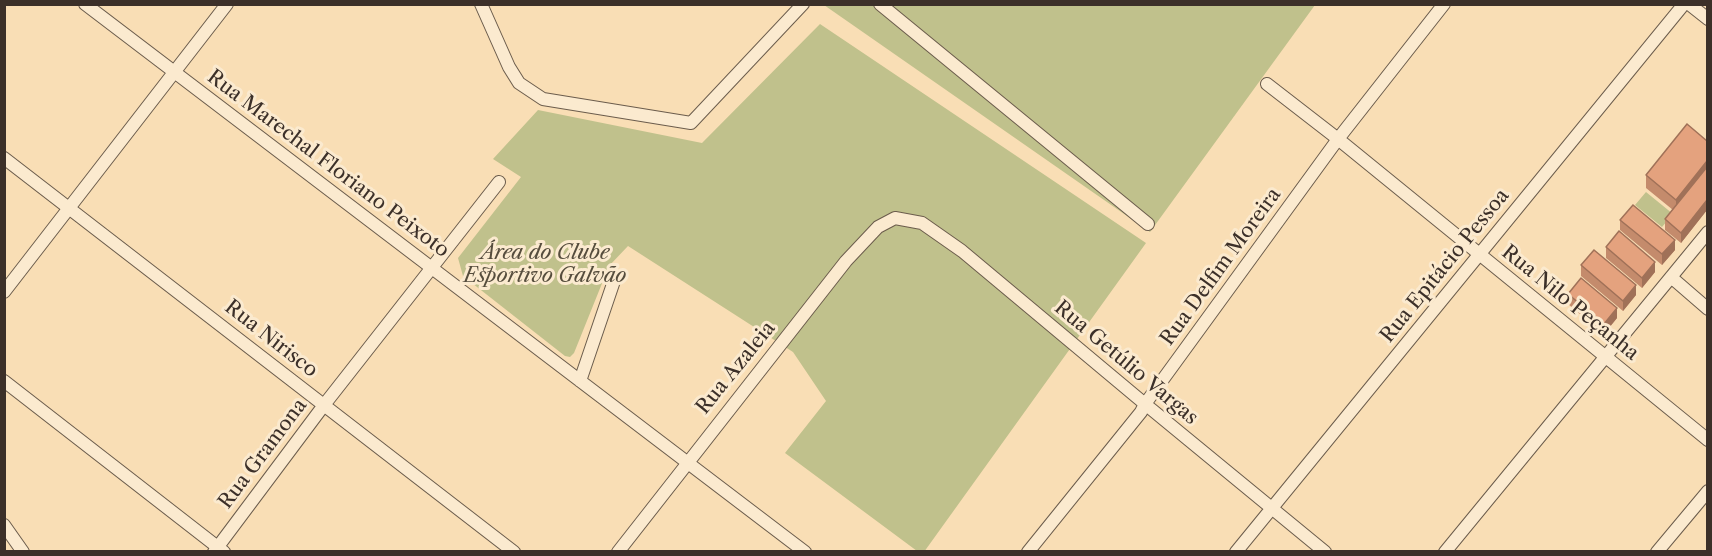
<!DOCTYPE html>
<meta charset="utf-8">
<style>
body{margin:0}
#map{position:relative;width:1712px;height:556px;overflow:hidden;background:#f9deb5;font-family:"Libre Caslon Text",serif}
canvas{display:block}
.frame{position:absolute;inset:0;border:6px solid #3c3029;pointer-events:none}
</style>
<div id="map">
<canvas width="1712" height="556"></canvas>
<div class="frame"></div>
</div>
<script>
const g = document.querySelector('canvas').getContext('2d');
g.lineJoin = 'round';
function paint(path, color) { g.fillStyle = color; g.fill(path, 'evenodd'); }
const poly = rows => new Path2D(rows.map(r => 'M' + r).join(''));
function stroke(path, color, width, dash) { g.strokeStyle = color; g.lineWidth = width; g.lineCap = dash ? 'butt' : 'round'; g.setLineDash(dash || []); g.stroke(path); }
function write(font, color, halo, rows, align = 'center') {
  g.font = font + ' "Libre Caslon Text",serif'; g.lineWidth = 6; g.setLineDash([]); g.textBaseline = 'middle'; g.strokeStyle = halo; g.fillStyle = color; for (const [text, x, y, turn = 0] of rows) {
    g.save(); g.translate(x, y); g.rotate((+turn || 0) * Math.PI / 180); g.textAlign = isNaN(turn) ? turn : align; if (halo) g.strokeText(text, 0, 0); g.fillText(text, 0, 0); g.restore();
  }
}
paint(poly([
 [824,5,1315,5,1150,232],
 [820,24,1146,243,924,552,917,551,785,453,826,401,793,352,628,246,609,266,574,353,570,357,565,356,463,276,458,258,521,177,493,159,538,110,702,143],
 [1646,192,1673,214,1662,227,1635,205]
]), '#c0c18c');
const minor = poly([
 [85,4,805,552],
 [481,4,509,67,519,83,543,99,691,123,803,4],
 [880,4,1148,224],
 [1689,4,1708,19],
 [1267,84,1338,139,1708,440],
 [4,158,514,552],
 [1671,277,1708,309],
 [4,292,227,4],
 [4,381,224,552],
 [580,381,615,278],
 [4,525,23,552],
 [214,552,324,405,499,182],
 [618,552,846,261,878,227,895,218,922,223,962,251,1145,404,1325,552],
 [1028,552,1141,412,1145,404,1338,139,1444,4],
 [1236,552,1684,4],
 [1445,552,1708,232],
 [1657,552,1708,491]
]);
stroke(minor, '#6b5c4c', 14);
stroke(minor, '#fbeacf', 12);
paint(poly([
 [1707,141,1707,210,1681,243,1665,230,1665,219,1673,210,1646,188,1646,175],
 [1620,220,1675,250,1662,265,1620,230],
 [1606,247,1655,272,1642,288,1606,258],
 [1581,265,1636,295,1623,311,1581,276],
 [1568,294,1617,318,1604,334,1568,304]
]), '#c48b6c');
paint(poly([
 [1707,161,1707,174,1676,213,1676,200],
 [1707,200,1707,210,1681,243,1681,233],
 [1675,240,1675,250,1662,265,1662,254],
 [1655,262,1655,272,1642,288,1642,278],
 [1636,285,1636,295,1623,311,1623,301],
 [1617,308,1617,318,1604,334,1604,324]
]), '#a07158');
const building = poly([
 [1687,124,1707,141,1707,161,1676,200,1646,175,1687,124],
 [1707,167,1707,200,1681,233,1665,219,1707,167],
 [1633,205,1675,240,1662,254,1620,220,1633,205],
 [1619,231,1655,262,1642,278,1606,247,1619,231],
 [1594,250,1636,285,1623,301,1581,265,1594,250],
 [1581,278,1617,308,1604,324,1568,294,1581,278]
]);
paint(building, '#e4a27e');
stroke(building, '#a07158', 1.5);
write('20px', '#3c3029', '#fbeacf', [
 ["Rua Marechal Floriano Peixoto",328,164,37],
 ["Rua Epitácio Pessoa",1445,266,-51],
 ["Rua Delfim Moreira",1221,267,-54],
 ["Rua Nilo Peçanha",1570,303,39],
 ["Rua Nirisco",271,339,38],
 ["Rua Getúlio Vargas",1126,363,40],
 ["Rua Azaleia",736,368,-51],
 ["Rua Gramona",263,454,-53]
]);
write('italic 20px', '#564d3d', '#fbeacf', [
 ["Área do Clube",545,253],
 ["Esportivo Galvão",545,276]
]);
</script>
